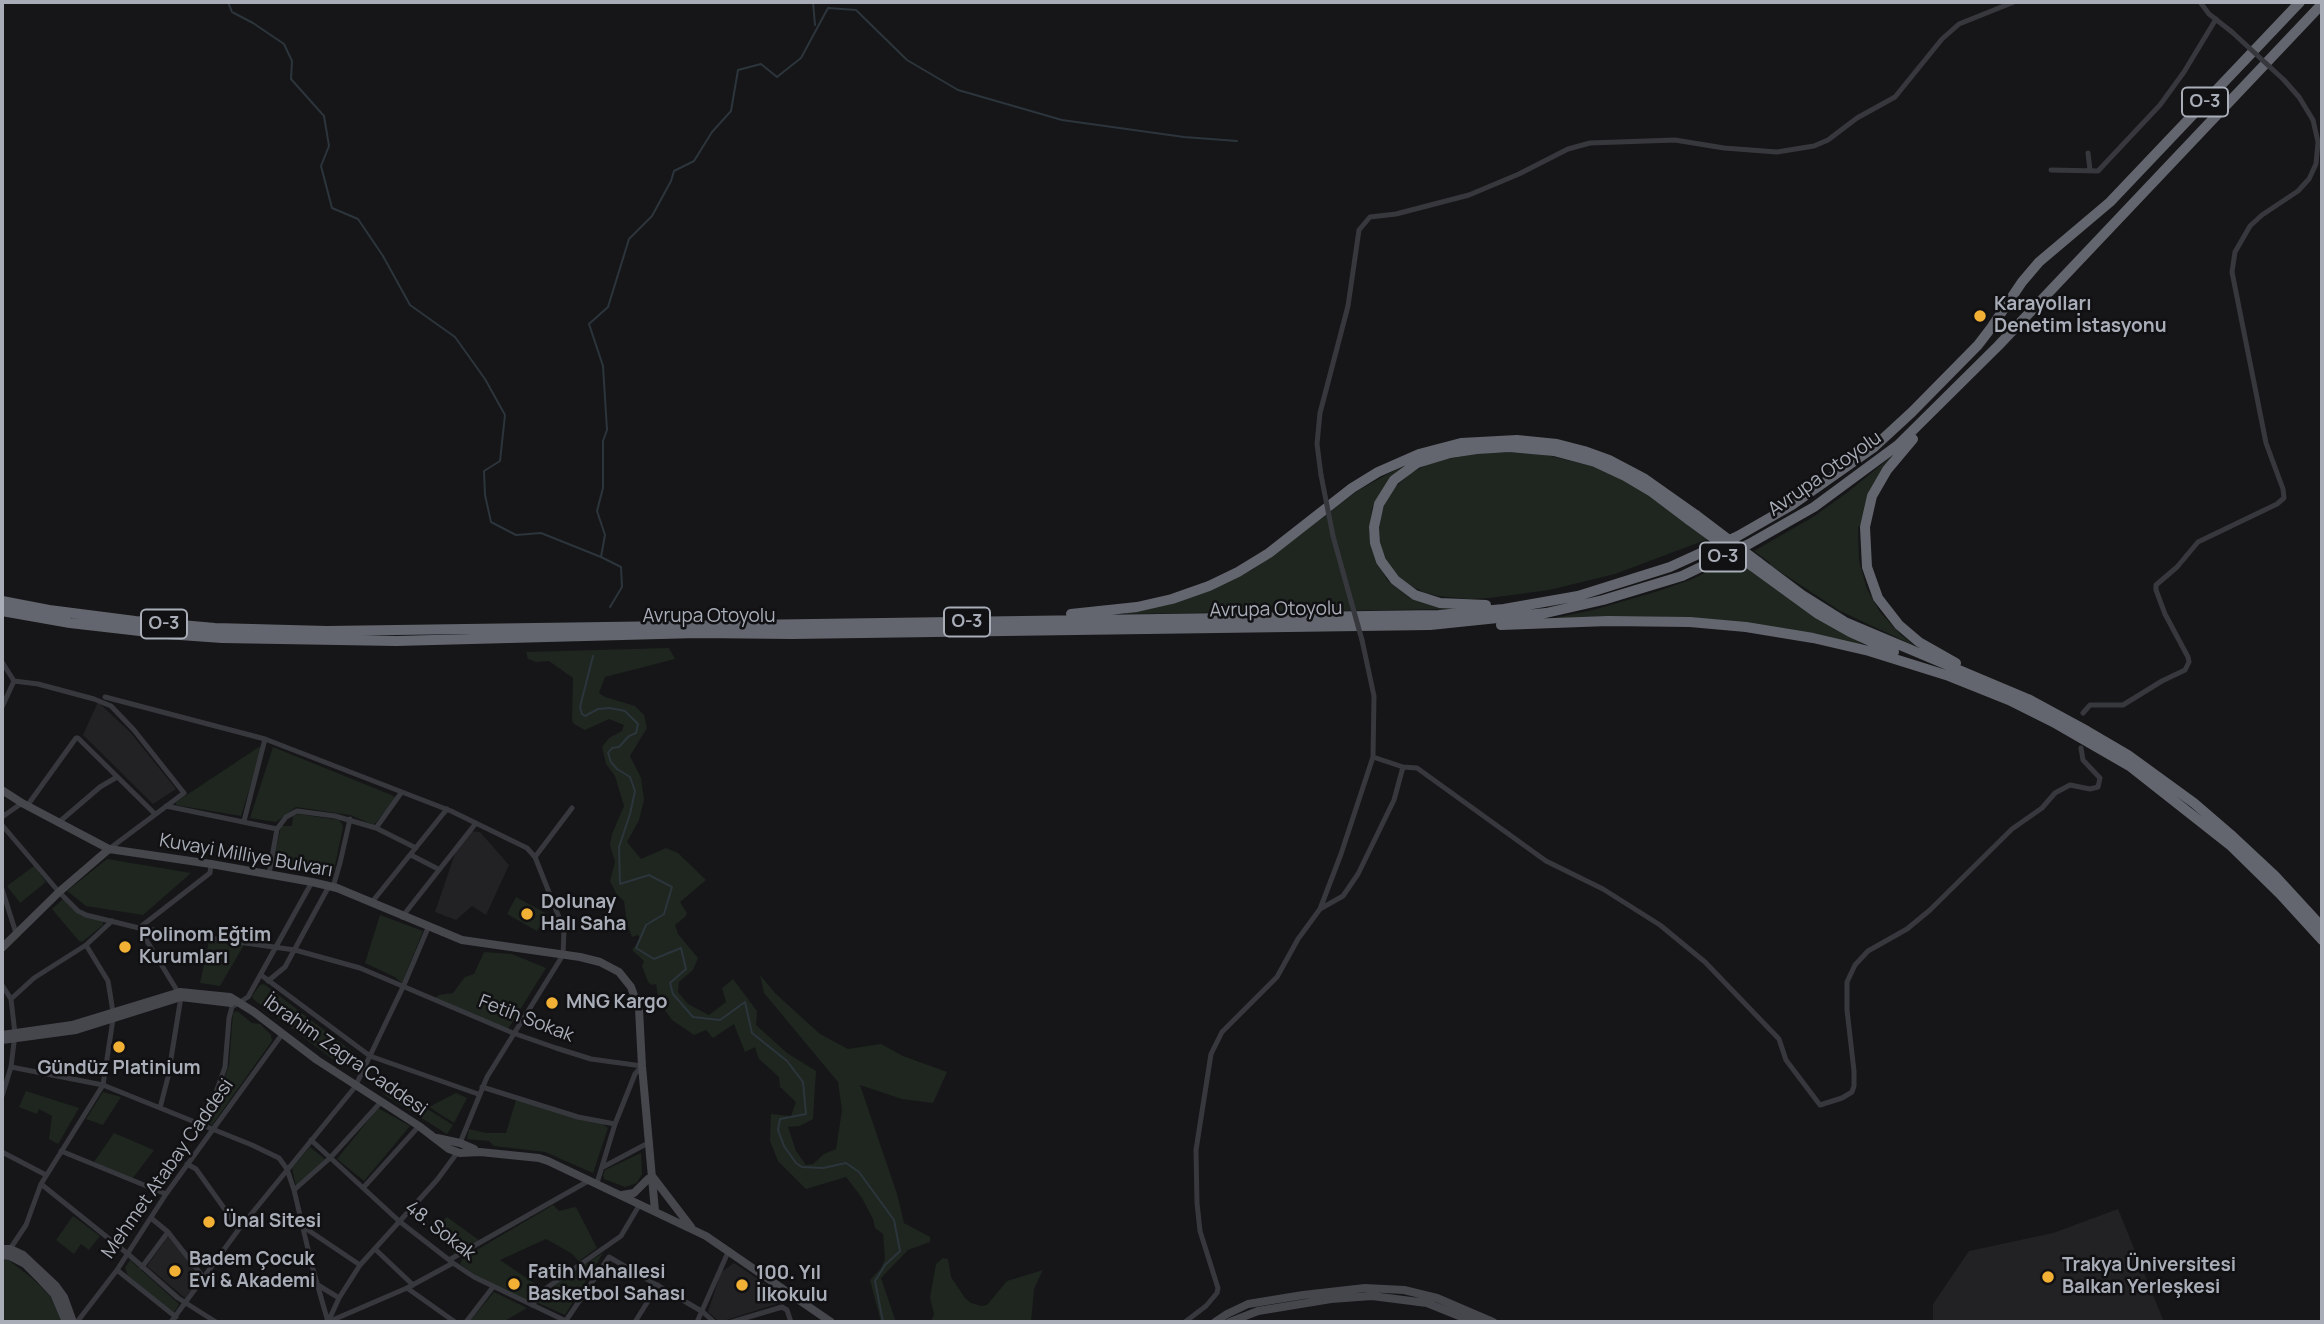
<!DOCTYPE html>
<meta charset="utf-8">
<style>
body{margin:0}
#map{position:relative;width:2324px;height:1324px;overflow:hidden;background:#161618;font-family:Manrope,sans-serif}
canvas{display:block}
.frame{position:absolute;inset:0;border:4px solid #a8adb8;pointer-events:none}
</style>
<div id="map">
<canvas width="2324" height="1324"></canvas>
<div class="frame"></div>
</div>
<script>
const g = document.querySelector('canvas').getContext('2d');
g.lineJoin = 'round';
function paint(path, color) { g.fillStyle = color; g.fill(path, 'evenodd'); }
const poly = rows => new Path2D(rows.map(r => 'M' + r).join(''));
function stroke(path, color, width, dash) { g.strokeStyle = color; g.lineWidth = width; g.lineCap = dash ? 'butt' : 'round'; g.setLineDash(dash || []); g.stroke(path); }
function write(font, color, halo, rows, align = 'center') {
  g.font = font + ' Manrope,sans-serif'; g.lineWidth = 5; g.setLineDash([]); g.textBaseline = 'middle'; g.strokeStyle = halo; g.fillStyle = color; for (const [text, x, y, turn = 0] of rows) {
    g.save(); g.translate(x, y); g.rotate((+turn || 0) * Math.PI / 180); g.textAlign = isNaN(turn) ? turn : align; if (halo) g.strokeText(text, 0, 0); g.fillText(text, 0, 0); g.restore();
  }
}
paint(poly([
 [98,702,130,732,176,789,153,804,83,735],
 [470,831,480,832,509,865,486,915,472,906,456,920,435,912,460,839],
 [2118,1209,2164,1322,1933,1322,1933,1304,1969,1251,2053,1233],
 [169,1235,201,1277,185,1298,147,1266],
 [734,1263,789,1300,720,1322,708,1312,721,1272]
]), '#222225');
paint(poly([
 [1491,452,1542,454,1603,469,1643,490,1708,539,1615,574,1549,590,1489,598,1469,599,1438,596,1425,593,1404,582,1396,576,1385,559,1380,545,1379,522,1386,500,1393,489,1411,473,1426,465,1445,459],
 [1892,456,1862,524,1858,527,1859,561,1867,589,1880,612,1900,634,1915,646,1840,611,1770,565,1770,563,1754,551,1813,517,1848,492],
 [1406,464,1390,478,1372,508,1369,531,1377,562,1388,581,1410,598,1454,609,1124,614,1252,570,1359,490],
 [1735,559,1822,620,1864,645,1807,634,1554,618,1593,610,1655,592,1690,580],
 [669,648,675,659,605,677,599,693,605,697,635,706,644,715,647,728,630,756,641,778,644,800,639,820,627,842,641,859,666,848,678,853,706,880,680,902,687,913,685,917,675,925,678,934,698,958,693,970,679,982,678,992,688,1004,709,1015,726,1002,722,988,733,979,757,1011,756,1025,787,1053,816,1071,813,1119,800,1126,788,1127,796,1151,806,1165,813,1164,824,1154,836,1149,842,1110,838,1082,764,993,760,975,776,994,820,1034,848,1049,881,1044,903,1056,947,1072,933,1103,902,1099,860,1085,897,1194,904,1223,930,1237,930,1242,908,1250,881,1278,896,1322,881,1322,870,1280,881,1268,885,1259,883,1234,875,1228,873,1219,862,1198,846,1177,806,1189,778,1161,770,1141,771,1114,791,1116,796,1102,780,1087,779,1077,759,1059,755,1047,745,1052,734,1024,713,1038,706,1030,694,1035,672,1020,659,1002,656,984,652,985,648,982,642,966,644,961,632,950,641,939,638,935,632,937,627,924,624,901,617,895,610,881,615,862,610,845,612,834,624,806,615,776,606,764,602,747,609,738,622,731,624,725,609,719,585,730,574,724,572,720,573,678,549,661,536,662,528,659,526,652],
 [259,747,262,748,241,816,176,805,176,802],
 [273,747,394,796,395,799,374,825,350,815,296,807,276,822,250,818],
 [299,814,339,820,342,824,343,827,333,875,273,864,281,826,292,826,293,816],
 [107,859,191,873,143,915,86,906,67,891],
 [34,866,46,882,20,903,7,886],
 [516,897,547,914,537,931,507,914],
 [63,899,80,915,103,921,103,925,82,942,79,941,52,909],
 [380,915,423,931,402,983,395,977,365,963],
 [209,941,244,945,220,986,200,983],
 [484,952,512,954,546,968,508,1029,435,998,439,995,453,993,465,977,474,974],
 [264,984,354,1053,343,1067,253,999,252,996,260,985],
 [237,1011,252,1023,260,1024,271,1035,272,1041,212,1125,209,1123,229,1065,233,1013],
 [389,1085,453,1125,447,1134,383,1094],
 [26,1091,79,1108,58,1144,49,1139,52,1116,39,1109,37,1114,19,1107],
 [103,1092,121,1097,103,1125,86,1119],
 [456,1093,467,1098,454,1123,429,1107],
 [516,1100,603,1124,608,1128,593,1173,545,1152,494,1146,489,1141,467,1139,469,1129,486,1133,506,1133],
 [378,1108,410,1126,364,1181,337,1159],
 [114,1133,154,1150,133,1178,94,1162],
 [310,1147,326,1160,296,1186,292,1168],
 [641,1153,642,1174,637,1183,625,1187,604,1179,603,1175,605,1170],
 [553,1205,559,1211,575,1207,577,1209,597,1248,579,1261,571,1253,546,1239,500,1260,537,1285,539,1293,530,1303,479,1278,460,1264,463,1258],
 [73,1216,100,1236,89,1250,81,1244,74,1254,56,1240],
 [447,1217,480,1241,456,1255,434,1230],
 [603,1253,565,1315,538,1303,553,1284],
 [10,1256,11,1262,32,1278,50,1296,62,1322,2,1322,2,1258],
 [943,1258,948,1259,951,1277,965,1298,971,1303,982,1306,987,1305,1007,1281,1043,1270,1034,1289,1031,1322,931,1322,934,1314,930,1298,936,1264],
 [130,1260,178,1303,179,1305,174,1312,128,1276,125,1268],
 [494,1292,527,1308,503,1322,469,1322]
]), '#1e261f');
stroke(poly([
 [228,2,232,12,253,23,284,44,292,61,291,79,324,116,329,146,321,166,332,208,358,219,383,256,410,305,455,337,485,379,505,415,500,461,484,471,485,495,491,522,516,535,541,533,601,557,621,567,622,587,610,607],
 [813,2,815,25],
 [601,557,605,535,597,511,603,488,603,441,607,430,603,366,589,324,608,307,629,239,652,216,671,181,674,171,694,161,712,132,731,111,738,70,761,64,777,77,801,58,828,8,856,10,907,60,958,90,1062,120,1184,137,1237,141],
 [593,656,580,707,582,714,585,716,598,709,610,708,625,711,638,724,636,733,629,736,619,747,612,748,608,753,611,762,617,769,630,777,635,791,630,814,619,847,620,884,649,875,672,887,664,914,646,925,636,948,654,959,681,948,686,969,670,983,673,994,693,1017,720,1020,745,1002,752,1033,787,1061,803,1082,806,1114,780,1119,778,1130,784,1146,796,1163,802,1167,823,1168,846,1163,859,1172,894,1220,900,1251,885,1265,875,1281,883,1322]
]), '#2c353c', 2);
stroke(poly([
 [2200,2,2209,14,2232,32],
 [2088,153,2090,170],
 [2051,170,2098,171,2160,105,2184,72,2216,19],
 [1321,475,1317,444,1320,413,1348,306,1359,230,1370,217,1396,214,1469,195,1519,174,1568,149,1590,143,1675,140,1724,148,1777,152,1814,146,1828,140,1857,118,1895,97,1942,39,1959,24,2014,2],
 [1333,536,1351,601],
 [2,662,14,681],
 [105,697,265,739,451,811,527,848,535,857,564,930,563,955,487,1077,460,1143],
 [2,707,14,681,38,684,94,699,111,706,134,730,184,793,109,849],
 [2083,713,2090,705,2123,705,2162,681,2185,670,2189,662,2188,657,2165,614,2156,590,2156,585,2177,567,2198,542,2277,504,2284,498,2283,489,2266,443,2232,272,2235,252,2250,226,2262,215,2298,191,2309,179,2316,164,2318,142,2313,120,2299,97,2284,80],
 [1373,757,1403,767,1417,768,1546,861,1603,889,1660,925,1705,962,1779,1039,1786,1060,1820,1105,1842,1098,1852,1092,1854,1086,1854,1071,1847,1010,1847,982,1855,965,1868,951,1907,929,1930,910,2012,829,2042,808,2055,793,2070,785,2090,789,2098,787,2100,778,2083,760,2081,748],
 [27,806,76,738,78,738,155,814],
 [166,806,277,829,286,817,297,811,335,816,376,828,416,848],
 [2,817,22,803],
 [244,821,265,739],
 [58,823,100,787,117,777],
 [2,825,59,892,78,911,86,915,139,928,295,950,360,968,513,1033,556,1048,591,1059,642,1066],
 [376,828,401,793],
 [411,855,438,869],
 [535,857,572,808],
 [269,874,277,829],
 [333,887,340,863,350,819],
 [2,889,16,933],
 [372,902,447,809],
 [1320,909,1343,896,1358,874,1394,800,1403,767],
 [402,917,476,823],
 [86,945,108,981,113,1012],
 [261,975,370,1056,478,1094],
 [268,981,285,967,329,886],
 [2,985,11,999,15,1034,11,1067,2,1096],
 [11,999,34,978,86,945,112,921],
 [11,1067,103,1085,252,1145,279,1158,287,1169,294,1190,311,1262,328,1322],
 [482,1087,578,1117,615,1124],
 [160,1108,168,1077,181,997,139,928,210,873,211,864],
 [204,1126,225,1067,229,1018,232,1007,248,997,312,882],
 [311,1140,399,1221,453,1263,474,1277,568,1322],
 [61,1151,166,1194],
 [2,1152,46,1175],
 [187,1164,196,1169,239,1229],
 [603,1167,650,1142],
 [597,1183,615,1124,635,1074,642,1066],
 [41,1184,128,1254,178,1298,216,1322],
 [363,1188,419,1126],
 [294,1190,330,1158,380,1103],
 [151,1218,168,1232,204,1278],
 [305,1228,360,1265],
 [10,1249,26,1225,41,1184,103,1085,113,1019],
 [375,1249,413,1285],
 [449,1260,590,1180],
 [142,1267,168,1232],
 [117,1270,176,1317],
 [318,1285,339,1298],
 [407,1288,455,1322],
 [532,1305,545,1289,621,1236,640,1204],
 [77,1322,117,1270,166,1194,283,1033],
 [171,1322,239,1229,355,1087,403,987,428,928],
 [328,1322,339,1298,360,1265,437,1180,457,1153],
 [328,1322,407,1288,453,1263],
 [466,1322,493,1287],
 [565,1322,609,1257,703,1312,714,1322],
 [635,1322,658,1285],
 [697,1322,729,1250],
 [732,1322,782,1307,787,1310,791,1322],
 [1185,1322,1206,1306,1217,1293,1218,1288,1200,1231,1197,1203,1196,1150,1211,1054,1222,1032,1277,977,1298,939,1320,909,1341,854,1373,757,1374,696,1362,640]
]), '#37383d', 5);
stroke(poly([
 [2,790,22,803,109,849,211,864,312,882,337,888,462,940,580,957,600,962,619,972,631,987,639,1009,642,1066,655,1211],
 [2,948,59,892,109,849],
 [2,1035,72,1025,180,992,230,997,254,1012,317,1060,419,1126,449,1149,460,1153,480,1152,539,1158,548,1161,706,1236,831,1322],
 [2,1040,76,1030,181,997,231,1003],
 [437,1138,460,1143,474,1149],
 [652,1176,691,1227],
 [622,1195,634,1193,648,1179],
 [2,1249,10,1249,23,1255,56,1286,64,1297,73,1322],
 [2,1255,10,1256,25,1264,40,1279,54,1294,66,1322],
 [1215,1322,1227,1314,1248,1304,1303,1295,1365,1288,1404,1290,1437,1298,1493,1322],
 [1230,1322,1258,1311,1331,1299,1372,1296,1427,1303,1474,1322]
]), '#45474d', 8);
stroke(poly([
 [1913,439,1887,470,1872,496,1865,527,1867,567,1878,598,1899,625,1919,642,1956,663],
 [1758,562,1802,595,1845,622,2028,699,2087,731,2128,755,2194,803,2230,834,2275,876,2322,927],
 [1752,566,1818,614,1850,632,1894,652],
 [2,601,49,610,135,621,215,628,327,631,1439,615,1504,609,1578,596,1670,567,1738,536,1792,505,1873,448,1912,412,1978,345,1991,328,2022,282,2039,262,2110,202,2300,2],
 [1486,605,1440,603,1415,595,1395,580,1381,561,1375,543,1374,527,1379,504,1394,480,1417,463,1450,453,1477,449,1509,447,1554,451,1595,462,1625,476,1652,492,1689,520],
 [2,611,70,623,166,634,222,638,396,641,698,633,792,634,1430,625,1546,613,1603,600,1682,576,1749,544,1814,507,1898,445,1998,346,2322,4],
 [1071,614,1137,607,1172,599,1209,586,1238,572,1269,553,1352,488,1378,472,1419,454,1461,443,1517,440,1557,444,1584,451,1609,460,1645,479,1696,515],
 [1501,625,1608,621,1690,622,1746,627,1813,638,1869,651,1949,676,2009,700,2053,722,2131,767,2230,845,2280,894,2322,940]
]), '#63666e', 10);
stroke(poly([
 [2232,32,2284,80],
 [1321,475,1333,536],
 [1351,601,1362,640]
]), '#37383d', 5);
stroke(poly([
 [1696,515,1758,562],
 [1689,520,1752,566]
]), '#63666e', 10);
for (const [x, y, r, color] of [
 [1980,316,7,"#f2b134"],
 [527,914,7,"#f2b134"],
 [125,947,7,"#f2b134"],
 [552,1003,7,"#f2b134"],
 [119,1047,7,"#f2b134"],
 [209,1222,7,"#f2b134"],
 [175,1271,7,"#f2b134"],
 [2048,1277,7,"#f2b134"],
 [514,1284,7,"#f2b134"],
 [742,1285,7,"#f2b134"]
]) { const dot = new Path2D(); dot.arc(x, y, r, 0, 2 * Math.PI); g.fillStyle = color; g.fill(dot); stroke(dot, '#111113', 2.5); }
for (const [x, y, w] of [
 [2205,102,46],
 [1723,557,46],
 [967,622,46],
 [164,624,46]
]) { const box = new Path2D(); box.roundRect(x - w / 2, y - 14.5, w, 29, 5); g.fillStyle = '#111113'; g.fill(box); stroke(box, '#a8adb8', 2); }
write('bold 18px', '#a8adb8', null, [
 ["O-3",2205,102],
 ["O-3",1723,557],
 ["O-3",967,622],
 ["O-3",164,624]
]);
write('bold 19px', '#a8adb8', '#111113', [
 ["Karayolları",1994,305],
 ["Denetim İstasyonu",1994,327],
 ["Dolunay",541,903],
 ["Halı Saha",541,925],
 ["Polinom Eğtim",139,936],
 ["Kurumları",139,958],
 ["MNG Kargo",566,1003],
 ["Gündüz Platinium",119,1069,"center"],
 ["Ünal Sitesi",223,1222],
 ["Badem Çocuk",189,1260],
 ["Evi & Akademi",189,1282],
 ["Trakya Üniversitesi",2062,1266],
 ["Balkan Yerleşkesi",2062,1288],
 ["Fatih Mahallesi",528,1273],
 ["Basketbol Sahası",528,1295],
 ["100. Yıl",756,1274],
 ["İlkokulu",756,1296]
], 'left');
write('19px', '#a8adb8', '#111113', [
 ["Avrupa Otoyolu",1825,474,-35],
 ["Avrupa Otoyolu",1276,610,-1],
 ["Avrupa Otoyolu",709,617],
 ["Kuvayi Milliye Bulvarı",246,856,10],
 ["Fetih Sokak",526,1019,21],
 ["İbrahim Zagra Caddesi",345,1056,35],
 ["Mehmet Atabay Caddesi",168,1169,-55],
 ["48. Sokak",440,1231,38]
]);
</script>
